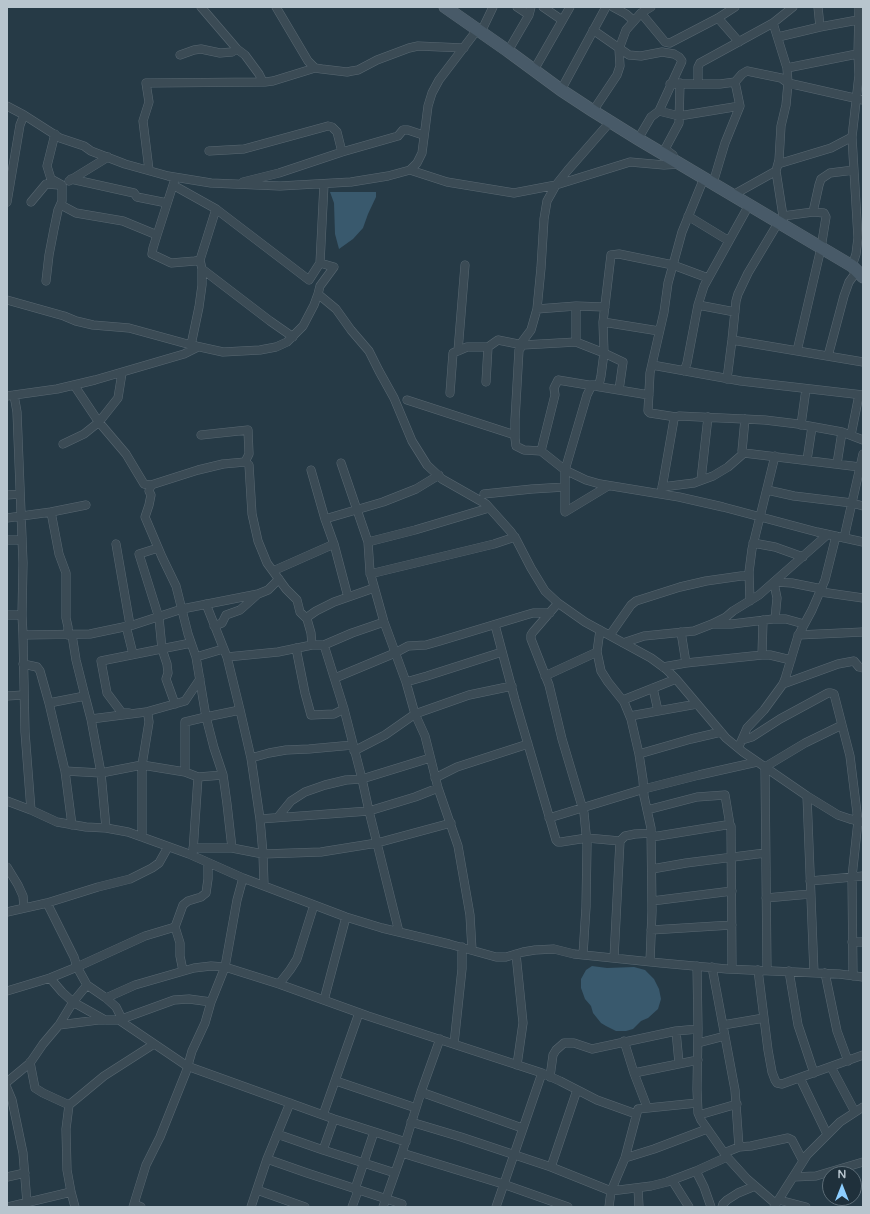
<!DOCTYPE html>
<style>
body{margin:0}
#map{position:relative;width:870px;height:1214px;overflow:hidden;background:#263a46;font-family:"Varela Round",sans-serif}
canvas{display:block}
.frame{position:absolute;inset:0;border:8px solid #b8c5ce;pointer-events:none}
.north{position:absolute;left:822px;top:1166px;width:40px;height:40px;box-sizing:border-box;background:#1f303b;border:1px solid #5c6c76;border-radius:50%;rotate:0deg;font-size:11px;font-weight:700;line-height:16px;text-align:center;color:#b8c5ce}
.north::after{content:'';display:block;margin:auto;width:14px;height:18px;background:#8dceff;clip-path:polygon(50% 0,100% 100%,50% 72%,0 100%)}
</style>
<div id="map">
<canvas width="870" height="1214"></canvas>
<div class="frame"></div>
<div class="north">N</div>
</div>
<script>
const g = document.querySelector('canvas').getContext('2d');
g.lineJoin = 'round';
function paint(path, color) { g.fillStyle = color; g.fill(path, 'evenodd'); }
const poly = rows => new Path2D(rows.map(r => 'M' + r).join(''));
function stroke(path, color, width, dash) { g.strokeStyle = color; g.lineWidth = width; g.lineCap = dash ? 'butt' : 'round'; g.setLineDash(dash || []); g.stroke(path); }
paint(poly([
 [330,192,376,192,376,197,368,214,363,228,353,239,339,249,335,234,334,203],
 [592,966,607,968,634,967,645,970,654,979,659,989,661,999,658,1009,648,1018,641,1021,633,1029,626,1031,616,1031,606,1026,601,1023,593,1013,591,1006,585,999,581,988,581,979,586,970]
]), '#39596d');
const street = poly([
 [201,7,237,49,245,55,259,74,263,82],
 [276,7,308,61,315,68,322,69,347,72,352,71,358,70,377,60,409,48,418,46,464,48],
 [517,7,529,15],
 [543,7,562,20],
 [613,7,626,14,634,21],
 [818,7,820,27],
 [641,13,665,42,670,43,718,18,735,7],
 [718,18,739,42],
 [773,23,787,68,788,83,786,105,781,126,779,160,776,171,783,216,783,226],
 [593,30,629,55,641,56,662,52,674,54,679,57,682,61,659,111,651,117,638,139],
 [481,32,493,7],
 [778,37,820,27,863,19],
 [508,51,529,15,531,7],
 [180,55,194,50,201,49,220,53,232,52,237,49],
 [787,68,862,53],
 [534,70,570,7],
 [670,84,720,84,735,82,742,74,747,71,781,78,788,83,863,100],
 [698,84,698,67,700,63,773,23,793,7],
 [561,90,606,7],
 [7,106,24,115,60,138,84,146,91,151,125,164,168,176,211,183,280,186,351,182,388,176,410,170,417,163,422,153,428,106,432,93,439,80,477,30],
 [593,111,617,75,620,66,619,49,626,30,641,13,651,7],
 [659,111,679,116,740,106],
 [610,122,568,170,556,185,547,201,544,219,541,268,537,309,531,330,522,342,523,345,519,350,515,420,515,438,516,446,524,450,541,451,565,470,586,480,600,484,679,497,723,507,817,532,863,542],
 [209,151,244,149,328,126,332,127,337,132,342,152],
 [673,155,665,149,679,123,680,83],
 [778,164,831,148,852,137],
 [149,170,143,121,149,102,146,83,265,82,273,81,315,68],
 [410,170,447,182,514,193,556,185,630,162,664,165,680,164],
 [71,179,134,193,137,197,167,203],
 [69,181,108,157],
 [243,182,279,173,342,152,398,136,403,130,408,130,423,135],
 [713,183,725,143,740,106,735,82],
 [173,185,216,209,200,260,202,269,202,285,199,307,191,345],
 [733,195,776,171],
 [7,202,20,125,24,115],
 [31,202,46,184,59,185],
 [61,205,76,213,123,221,157,235,174,182],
 [216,209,309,280,320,263],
 [813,212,819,185,821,179,830,173,854,170],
 [688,216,729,241],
 [783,216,813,212,824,213,826,217,821,248,797,351],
 [157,235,153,248,152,254,171,263,195,261,200,260],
 [852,266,856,254,858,238,852,137,859,75,858,54,859,7],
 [202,269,270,321,293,337],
 [46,281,49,255,54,229,58,210,62,201,62,185,51,179,47,166,55,134],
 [318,294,336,309,351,330,369,351,379,371,394,398,412,441,427,465,442,479,486,504,511,532,516,539,531,568,545,591,558,603,585,622,651,658,666,669,676,679,726,738,743,752,807,796,838,815,850,819,863,822],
 [7,300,64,316,76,321,93,325,129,328,191,345,223,352,260,350,276,347,287,342,303,326,314,305,318,294,320,286,334,267,320,263,324,184],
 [698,305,735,312],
 [537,309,576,306,605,307],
 [603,322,659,331],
 [732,340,863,362],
 [576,342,576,306],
 [458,351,465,265],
 [828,356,844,296,849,282,857,271],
 [652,365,741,381,863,395],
 [684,371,687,363,698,305,704,286,749,205],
 [727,379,732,340,736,301,738,294,748,273,778,223],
 [486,382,488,347,498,340,523,345,576,342,604,353,623,362,619,390],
 [74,385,98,421,126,454,144,484,151,485],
 [450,393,453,353,467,347,488,347],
 [14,395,17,412,23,563,22,615,23,635,25,732,31,810],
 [7,396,57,389,95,380,184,354,198,347],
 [407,400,515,435],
 [676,417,650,413,648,411,650,373,664,312,668,283,682,232,704,178],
 [745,419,742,451,744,453,860,467],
 [801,425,806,389],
 [201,435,248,430,249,454,245,462,249,465,252,514,258,541,267,563,286,589,297,600,300,612,307,619,311,633,312,645],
 [851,435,859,395],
 [63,444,84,434,99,422,118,398,122,373],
 [541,451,555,395,554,388,558,380,649,395],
 [807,460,812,427],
 [341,463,368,542,370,572,384,622,406,682,415,714,425,736,438,788,458,846,470,915,472,950],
 [837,464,842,432],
 [311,470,325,519,334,544,348,597],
 [701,480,708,417],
 [608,486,565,512,565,470,587,395,592,385,599,385,601,376,604,353,603,322,611,255,619,254,673,265,708,278],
 [662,487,694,483,713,476,728,467,744,453],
 [767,490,794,496,852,503,863,506],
 [484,494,532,489,565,487],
 [661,494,673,425,674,419,676,417,679,416,765,420,798,424,842,432,863,440],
 [7,495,20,494],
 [51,512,86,505],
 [7,518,51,512,59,554,66,573,66,618,68,627,68,635],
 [325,519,383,502,416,489,439,475],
 [844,538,863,454],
 [7,540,21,540],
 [368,542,415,530,489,508],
 [753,543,775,547,803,557],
 [116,544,130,625],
 [158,548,139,554,159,618,162,649,167,664,168,673,166,679,175,704],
 [273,571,334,544],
 [370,574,494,544,515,537],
 [775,582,792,583,822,589],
 [774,583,777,598,775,619],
 [821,592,863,598],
 [750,601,749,572,752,549,775,456],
 [558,603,533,632,531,635,531,639,549,685,562,739,584,813,587,844,586,907,583,955],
 [206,604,227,657,240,710,251,758,260,819,263,854,264,885],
 [7,615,22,615],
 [306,618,316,611,334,602,374,588],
 [714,624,732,624,773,619,786,619,804,624],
 [495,625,515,700,556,840,558,842,561,842,587,838,620,841],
 [126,626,133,654],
 [214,626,222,623,226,615,240,610,258,594],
 [600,630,597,652,601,671,608,682,624,702,631,719,639,754,643,780,644,796,651,828,652,911,650,962],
 [681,632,686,663],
 [23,635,90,634,133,625,182,609,258,594,268,590,279,579],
 [72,635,76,660,85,696],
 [610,635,631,605,636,601,680,587,706,581,741,576,748,576],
 [798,635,863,632],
 [623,643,644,636,694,631,712,624,726,617,733,611,759,595,827,535],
 [324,645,344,709,362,779,369,811,399,932],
 [296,648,305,693,311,715,334,714,344,709],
 [762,655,763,620],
 [196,657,223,649],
 [227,657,278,652,312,645,324,645,352,633,384,622],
 [23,664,37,667,40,671,49,703,65,771,72,825],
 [663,667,686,663,762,655,770,655,791,660],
 [545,676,597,652],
 [335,678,395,653,408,646,426,645,440,641,526,615,533,613,550,613],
 [406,682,427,676,502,652],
 [783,684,838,664,854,661,859,667,863,668],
 [653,688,658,711],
 [7,696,23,695],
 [623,700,676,679],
 [49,703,85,696,91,719,146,712,185,701,200,679],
 [129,713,122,713,107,693,101,661,191,643],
 [630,716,697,704],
 [91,719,101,773,106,828],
 [742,740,752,737,780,719,828,693,831,693,834,694,850,756,858,821,852,877,853,976],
 [740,744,747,728,764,710,783,684,785,679,798,636,812,610,825,580,836,536],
 [354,751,385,735,415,714,469,695,512,686],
 [639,754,691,739,721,732],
 [251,758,269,753,286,750,309,749,353,745],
 [65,771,101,773,142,765,185,772,198,777,223,775],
 [185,772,185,722,206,717,240,710],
 [435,778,457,767,528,744],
 [807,796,814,973],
 [7,801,31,810,57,822,86,827,106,828,128,832,189,854,243,878,346,917,382,928,449,944,496,957,506,957,523,952,535,950,554,949,574,954,661,963,727,969,839,974,863,977],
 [647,810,697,797,725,795,730,825],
 [278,817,291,801,305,792,325,785,346,780,362,779,430,758],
 [549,818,644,789,699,775,757,762],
 [260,819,369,811,415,797,438,788],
 [142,837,142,765,149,722,148,715,146,712],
 [652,837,726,825,730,825,731,826,732,969],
 [193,848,232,848,263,854,321,852,377,843,451,823],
 [232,848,227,804,223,775,214,748,206,717,196,657,188,634,176,586,162,557,145,517,149,505,151,495,149,491,151,485,198,470,223,464,245,462],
 [193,852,198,777],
 [7,867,18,885,23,896,24,908],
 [652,869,686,863,765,853],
 [810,881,863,876],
 [766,898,810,894],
 [652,901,732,891],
 [47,903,74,957,77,967,87,985,106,998,116,1007,122,1019],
 [7,912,47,903,98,887,130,879,152,868,159,863,168,847],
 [651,930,732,925],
 [852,942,863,942],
 [516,954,523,1023,517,1065],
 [614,958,620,841,625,836,635,834,652,833],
 [697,966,698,1029,697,1089,698,1113,701,1120,727,1157,747,1179,776,1204],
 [712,967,735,1090,739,1147],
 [758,970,768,1050,772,1072,775,1080,777,1083,782,1084,863,1055],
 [767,970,765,767,805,743,842,725],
 [183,971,180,956,180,943,175,927,183,905,188,901,201,897,206,893,208,879,208,863],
 [789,971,798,1025,814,1073],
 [825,973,837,1031,848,1061],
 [50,978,62,992,73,1002,105,1020],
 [279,984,290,970,297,959,314,905],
 [7,991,50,978,77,967,145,936,175,927],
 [106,998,135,985,194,968,211,966,225,967,279,984,368,1016,542,1073,560,1081,597,1100,636,1114],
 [324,1000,346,917],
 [119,1020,187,1066,334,1119,406,1142],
 [59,1025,98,1020,119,1020,174,1000,189,999,211,1002],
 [723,1025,764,1018],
 [676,1031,679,1063],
 [624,1041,634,1073,647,1107],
 [698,1043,725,1036],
 [454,1044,462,969,462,947],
 [30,1062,35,1088,43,1093,69,1105],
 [831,1067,855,1112],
 [634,1073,698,1060],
 [550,1077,553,1055,556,1050,564,1043,574,1043,592,1049,676,1031,698,1029],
 [800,1078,827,1134],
 [336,1081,416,1108],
 [7,1082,30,1063,43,1044,59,1025,73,1002,87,985],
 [7,1088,12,1100,23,1153,27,1203],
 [421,1092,522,1128],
 [323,1115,359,1013],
 [699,1115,737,1104],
 [411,1122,461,1137,551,1167,611,1191,651,1186,667,1182,696,1171,727,1157],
 [277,1134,323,1150,395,1173],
 [323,1150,334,1119],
 [402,1153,503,1184,568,1207],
 [724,1153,739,1147,751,1146,788,1138,792,1140,803,1161],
 [625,1158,654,1149,707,1129],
 [267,1159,307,1173,402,1204],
 [551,1167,577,1090],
 [696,1171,704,1187,711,1207],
 [7,1177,25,1173],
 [793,1177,816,1176,863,1162],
 [672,1180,689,1207],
 [638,1188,639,1207],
 [355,1189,374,1132],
 [257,1190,305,1207],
 [779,1200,806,1207],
 [134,1204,141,1207],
 [8,1207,71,1192],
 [75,1207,71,1192,67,1170,66,1129,69,1105,104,1076,154,1044],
 [133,1207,146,1165,160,1137,186,1072,192,1051,205,1023,211,1002,225,967,237,900,243,878],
 [251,1207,267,1159,290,1103],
 [352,1207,358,1191],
 [383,1207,402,1153,421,1092,440,1039],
 [496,1207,542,1073],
 [609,1207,611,1191,625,1158,638,1109,697,1103],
 [722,1207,723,1204,727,1200,738,1193,755,1186],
 [774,1207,807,1155,840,1122,863,1107]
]);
const secondary = poly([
 [445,7,508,51,561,90,593,111,638,139,852,266,863,277]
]);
stroke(street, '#596872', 9);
stroke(secondary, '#596872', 13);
stroke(street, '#3b4b55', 8);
stroke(secondary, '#485a68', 12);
</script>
